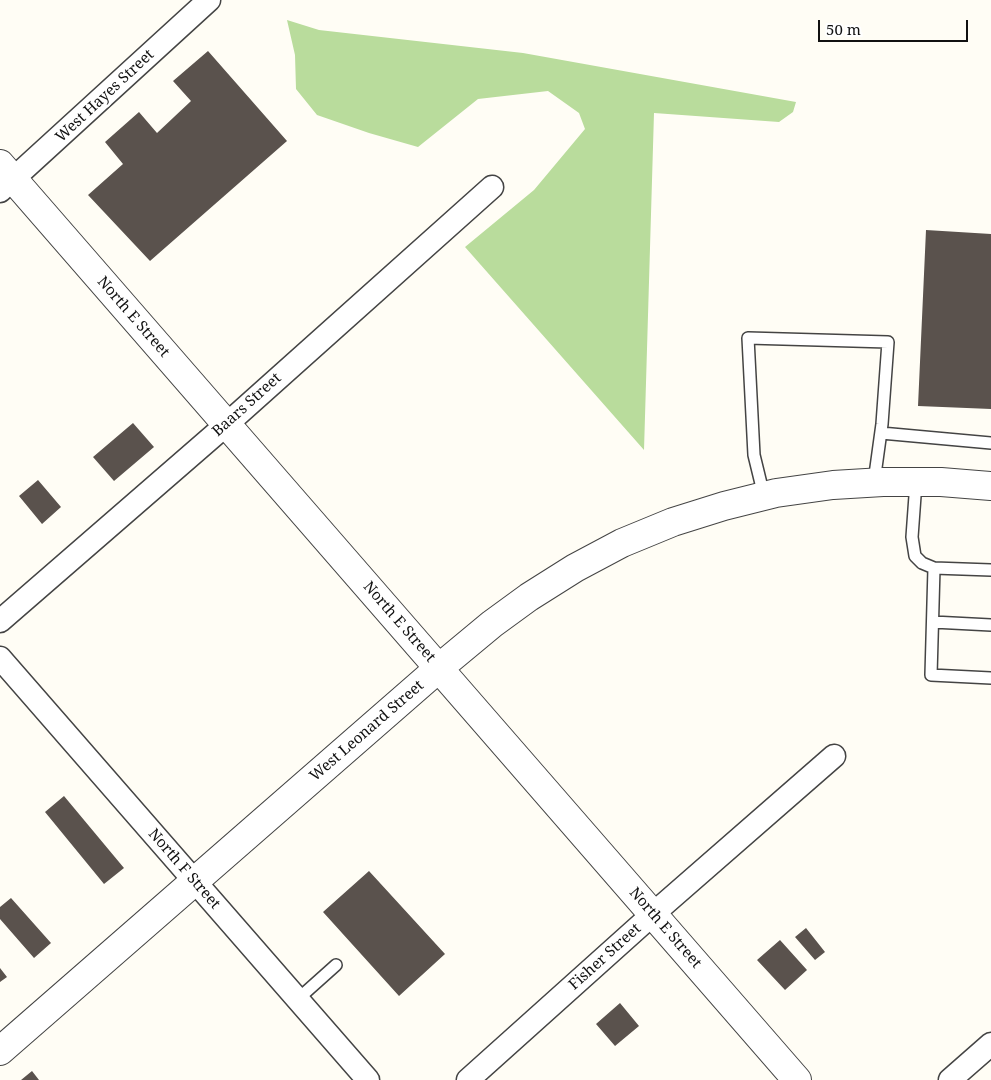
<!DOCTYPE html>
<style>
body{margin:0}
#map{position:relative;width:991px;height:1080px;overflow:hidden;background:#fffdf5;font-family:"Noto Serif",serif}
canvas{display:block}
.scale{position:absolute;left:818px;top:20px;width:150px;height:22px;box-sizing:border-box;border:2px solid #111;border-top:0;padding-left:6px;font-size:15px;line-height:18px;white-space:nowrap;color:#111;-webkit-text-stroke:4px #fff;paint-order:stroke}
</style>
<div id="map">
<canvas width="991" height="1080"></canvas>
<div class="scale">50 m</div>
</div>
<script>
const g = document.querySelector('canvas').getContext('2d');
g.lineJoin = 'round';
function paint(path, color) { g.fillStyle = color; g.fill(path, 'evenodd'); }
const poly = rows => new Path2D(rows.map(r => 'M' + r).join(''));
function stroke(path, color, width, dash) { g.strokeStyle = color; g.lineWidth = width; g.lineCap = dash ? 'butt' : 'round'; g.setLineDash(dash || []); g.stroke(path); }
function write(font, color, halo, rows, align = 'center') {
  g.font = font + ' "Noto Serif",serif'; g.lineWidth = 5; g.setLineDash([]); g.textBaseline = 'middle'; g.strokeStyle = halo; g.fillStyle = color; for (const [text, x, y, turn = 0] of rows) {
    g.save(); g.translate(x, y); g.rotate((+turn || 0) * Math.PI / 180); g.textAlign = isNaN(turn) ? turn : align; if (halo) g.strokeText(text, 0, 0); g.fillText(text, 0, 0); g.restore();
  }
}
paint(poly([
 [287,20,319,30,523,53,796,102,793,112,779,122,654,113,644,450,465,247,534,190,585,129,579,113,548,91,478,99,418,147,369,133,317,115,296,89,295,55]
]), '#b9dc9c');
paint(poly([
 [208,51,287,141,150,261,88,195,123,164,105,142,139,112,157,133,191,101,173,81],
 [926,230,991,234,991,409,918,406],
 [133,423,154,447,114,481,93,457],
 [38,480,61,507,42,524,19,496],
 [64,796,124,868,104,884,45,812],
 [369,871,445,954,399,996,323,912],
 [11,898,51,943,34,958,0,919,0,907],
 [806,928,825,952,815,960,795,937],
 [780,940,807,970,785,990,757,960],
 [0,968,7,977,0,982],
 [620,1003,639,1026,615,1046,596,1024],
 [32,1071,39,1080,21,1080]
]), '#5a524d');
const service = poly([
 [881,433,991,443],
 [916,482,912,537,915,556,922,563,934,568,991,570],
 [764,496,754,455,748,338,888,342,882,424,874,482],
 [934,568,931,675,991,678],
 [933,622,991,625],
 [298,999,336,965]
]);
const minor = poly([
 [0,191,209,0],
 [0,621,227,424,492,187],
 [0,658,368,1080],
 [468,1080,653,914,834,756],
 [950,1080,991,1044]
]);
const tertiary = poly([
 [0,164,797,1080],
 [0,1051,439,668,492,624,529,597,575,568,622,543,673,522,724,506,776,493,833,485,883,482,941,482,991,486]
]);
stroke(service, '#444', 14);
stroke(minor, '#444', 25);
stroke(tertiary, '#444', 30);
stroke(service, '#fff', 11);
stroke(minor, '#fff', 22);
stroke(tertiary, '#fff', 28);
write('15px', '#111', '#fff', [
 ["West Hayes Street",105,96,-43],
 ["North E Street",133,317,49],
 ["Baars Street",247,405,-42],
 ["North E Street",399,622,49],
 ["West Leonard Street",367,731,-41],
 ["North F Street",184,869,49],
 ["North E Street",665,928,49],
 ["Fisher Street",605,957,-42]
]);
</script>
